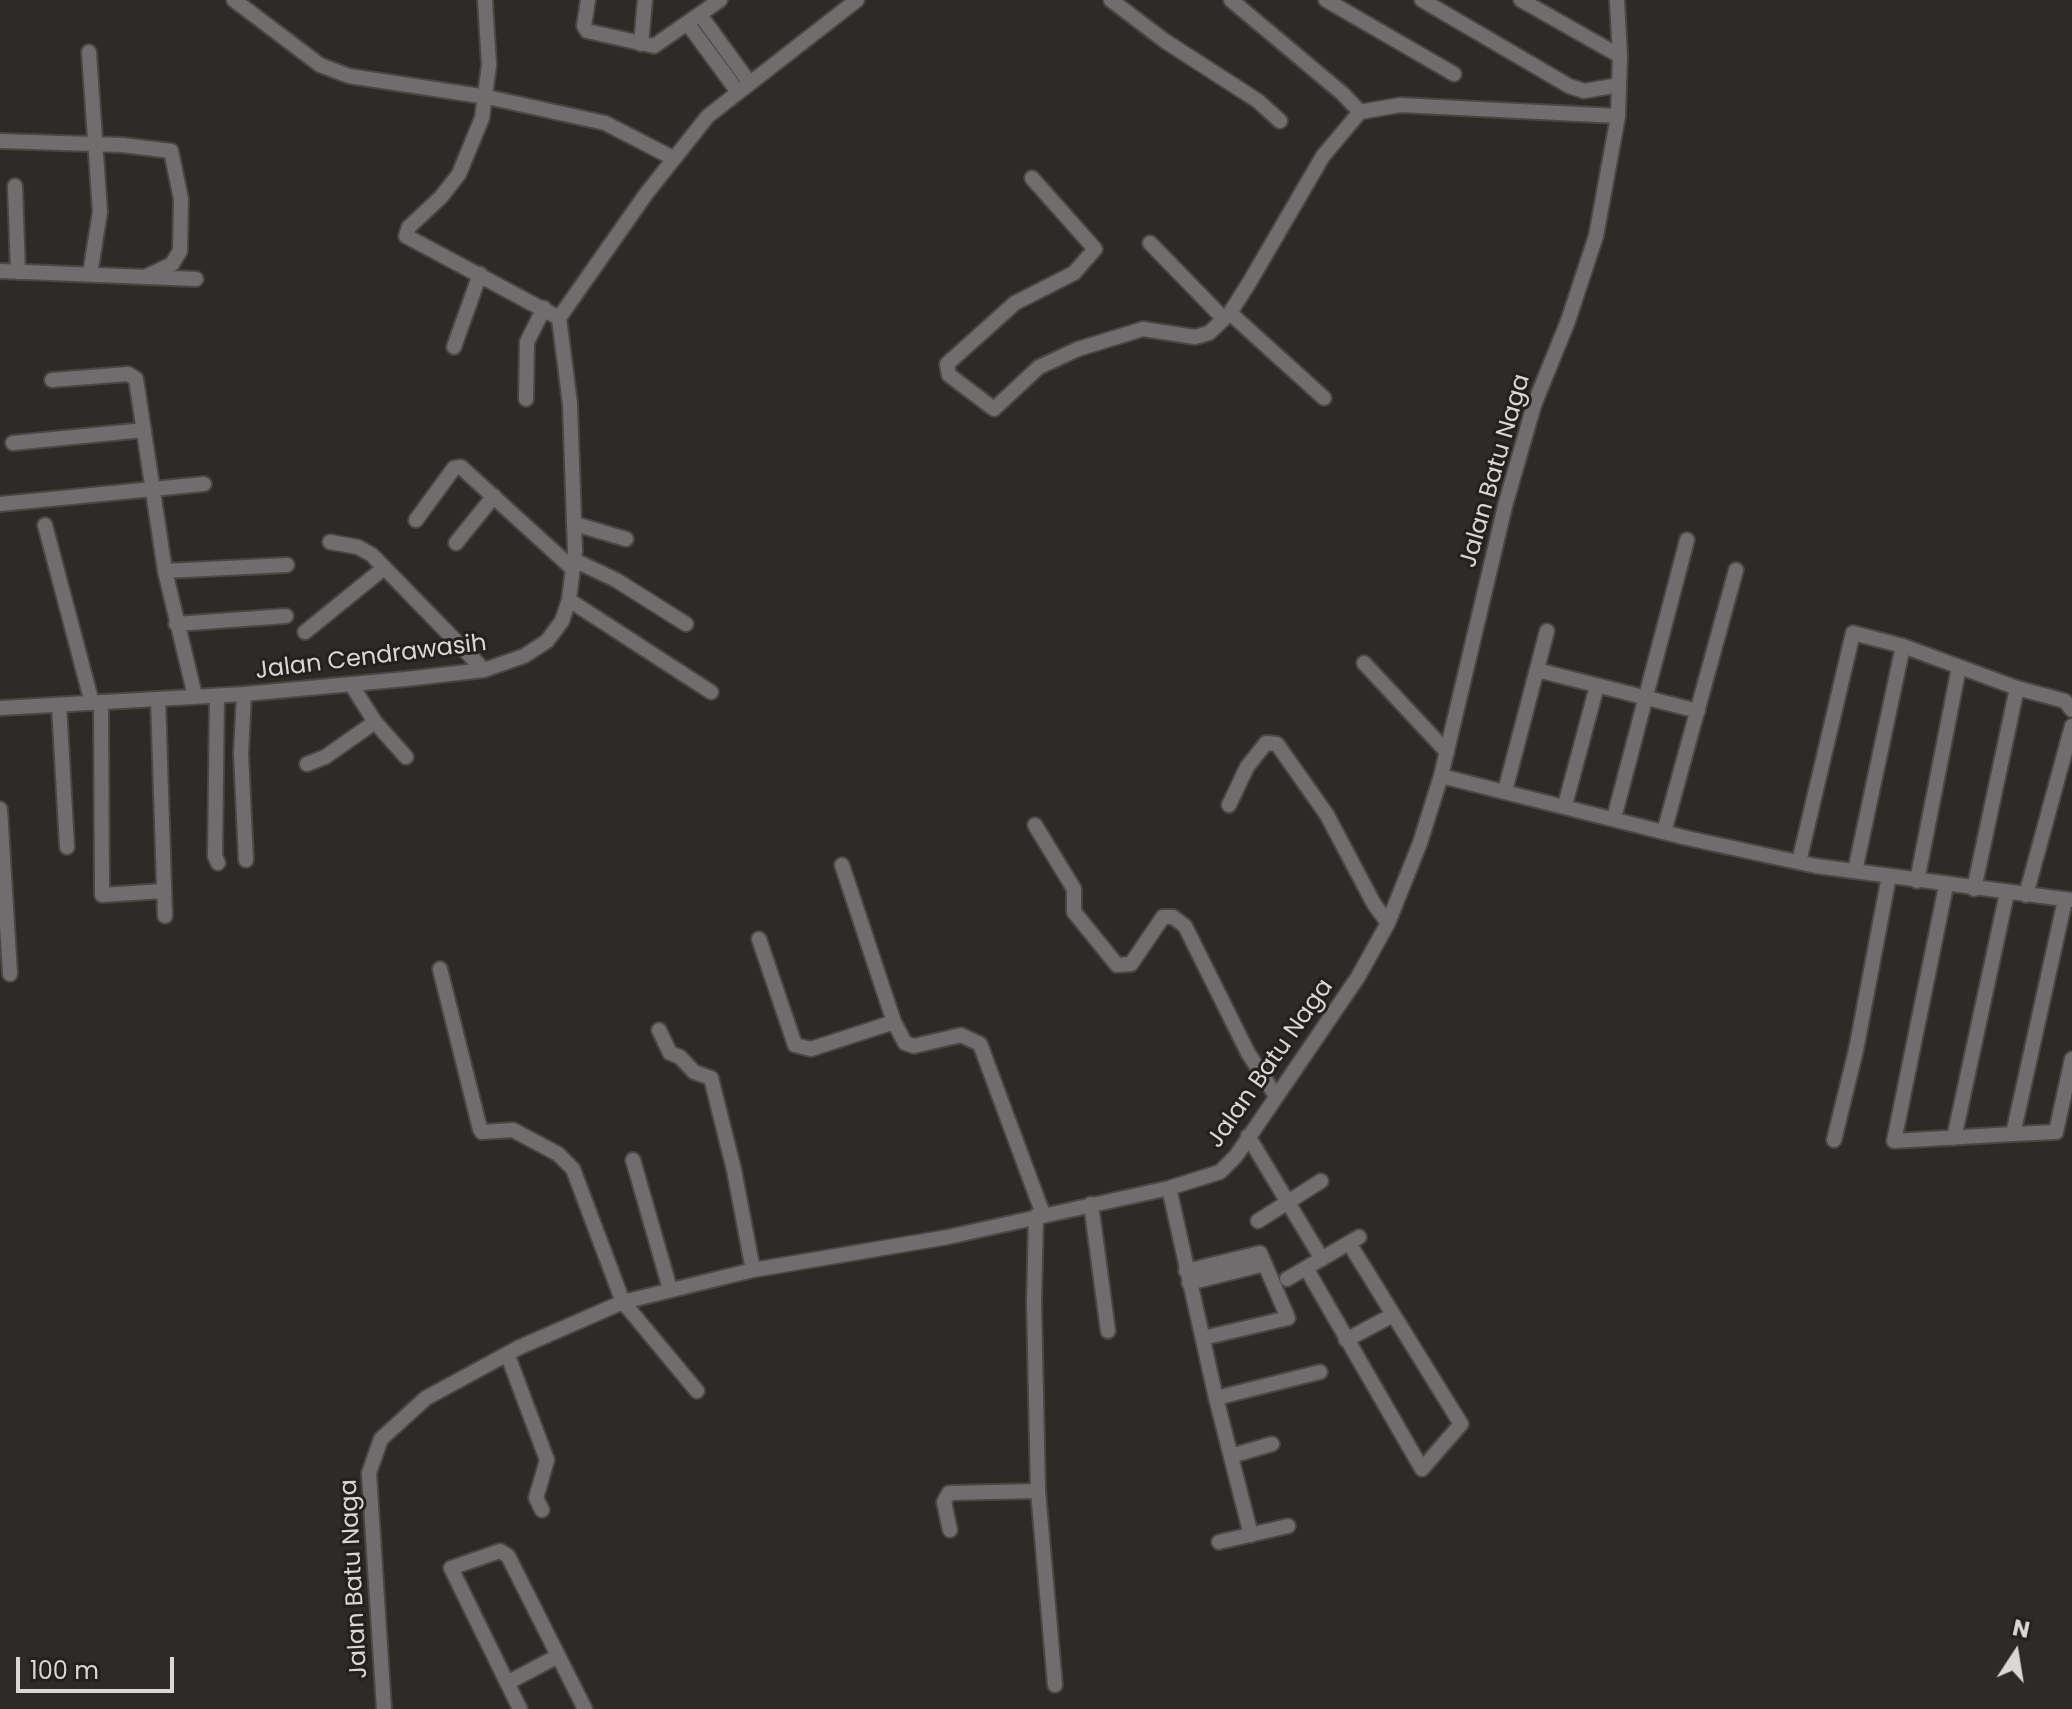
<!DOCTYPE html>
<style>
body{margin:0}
#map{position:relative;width:2072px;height:1709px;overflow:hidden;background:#2c2b27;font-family:Poppins,sans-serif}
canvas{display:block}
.north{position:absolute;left:1976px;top:1613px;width:80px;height:80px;-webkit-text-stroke:6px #23211e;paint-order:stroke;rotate:12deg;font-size:22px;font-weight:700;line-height:32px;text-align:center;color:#d9d8d5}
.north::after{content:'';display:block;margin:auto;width:28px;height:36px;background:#d9d8d5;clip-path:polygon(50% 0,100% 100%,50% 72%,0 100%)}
.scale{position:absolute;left:16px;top:1657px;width:158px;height:36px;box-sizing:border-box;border:4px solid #d9d8d5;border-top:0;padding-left:10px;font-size:24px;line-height:28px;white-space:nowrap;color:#d9d8d5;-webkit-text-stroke:6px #23211e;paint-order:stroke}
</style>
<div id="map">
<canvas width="2072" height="1709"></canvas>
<div class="north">N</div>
<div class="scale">100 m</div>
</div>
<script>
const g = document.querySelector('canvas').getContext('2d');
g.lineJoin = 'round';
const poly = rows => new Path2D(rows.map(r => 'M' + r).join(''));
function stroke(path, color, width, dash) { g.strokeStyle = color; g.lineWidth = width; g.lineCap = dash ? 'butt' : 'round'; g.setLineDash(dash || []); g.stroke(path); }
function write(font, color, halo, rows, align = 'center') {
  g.font = font + ' Poppins,sans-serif'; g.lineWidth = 6; g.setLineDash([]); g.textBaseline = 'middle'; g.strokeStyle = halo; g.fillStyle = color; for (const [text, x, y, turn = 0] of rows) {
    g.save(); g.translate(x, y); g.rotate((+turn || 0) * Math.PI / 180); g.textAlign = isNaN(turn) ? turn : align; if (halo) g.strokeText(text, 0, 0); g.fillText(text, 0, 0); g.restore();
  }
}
const minor = poly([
 [234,0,320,65,349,76,487,97,605,123,673,158],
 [485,0,489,65,482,118,459,174,441,197,409,227,406,236,559,318],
 [588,0,584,26,587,31,654,46,720,0],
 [1111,0,1165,41,1258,101,1280,121],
 [1231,0,1343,94,1360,112],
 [1326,0,1454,74],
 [1422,0,1569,86,1584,91,1619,85],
 [1521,0,1620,56],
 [701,16,749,82],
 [688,24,738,92],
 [641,44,645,0],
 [89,52,100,212,90,274],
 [0,141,122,145,171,151,181,199,180,251,172,264,147,276],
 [1032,178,1095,249,1074,273,1015,303,947,364,949,375,994,409,1039,367,1078,349,1143,329,1195,337,1209,333,1230,313,1249,283,1323,156,1360,112,1400,105,1618,116],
 [15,186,18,272],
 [1150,243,1224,319],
 [0,271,196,279],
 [1230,313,1324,398],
 [454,347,480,274],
 [52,380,128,374,136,379,165,571,195,696],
 [526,399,527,342,544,308],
 [13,443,144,430],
 [0,504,204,484],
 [416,520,454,468,461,467,573,569],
 [575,524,626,539],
 [45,525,92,703],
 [330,542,358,547,372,555,484,670],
 [456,543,494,496],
 [574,560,616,580,686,624],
 [165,571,287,565],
 [569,600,711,692],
 [176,624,286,616],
 [305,632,384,568],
 [1364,663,1447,752],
 [1537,670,1698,711],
 [351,684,375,722,406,757],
 [244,694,241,754,246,860],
 [217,696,215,856,218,863],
 [158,699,165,916],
 [101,702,102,895,163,891],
 [59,705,67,847],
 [0,708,244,694,406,679,484,670,524,656,547,641,562,621,569,600,575,551,570,404,559,318,646,194,708,116,857,0],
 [307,764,325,757,375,722],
 [1441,776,1687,838,1816,866,2072,900],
 [1505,791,1547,631],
 [1229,805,1247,767,1266,743,1277,744,1327,815,1374,904,1388,923],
 [1565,805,1597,686],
 [0,809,10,974],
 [1614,818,1687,540],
 [1035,825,1074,889,1074,912,1117,965,1131,964,1163,917,1173,917,1185,926,1248,1053,1276,1096],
 [1664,832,1736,570],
 [1799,862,1853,633,1903,646],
 [842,865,894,1022,905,1043,914,1046,961,1035,980,1044,1043,1214],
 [1855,871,1903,646,2017,688,2065,701,2072,710],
 [1917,881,1959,667],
 [1946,886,1894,1141,2013,1134,2065,900],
 [1974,889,2017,688],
 [2026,895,2072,726],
 [759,939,795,1045,811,1049,894,1022],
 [440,969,480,1129,482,1132,513,1130,558,1154,573,1169,623,1302,697,1391],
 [659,1030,670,1053,680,1057,694,1072,711,1078,734,1170,753,1270],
 [2013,1134,2056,1132,2072,1059],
 [1248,1136,1322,1259],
 [1954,1138,2007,893],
 [1834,1140,1856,1050,1889,876],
 [633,1160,670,1289],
 [1169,1188,1216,1398,1251,1535],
 [1091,1204,1108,1331],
 [1036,1216,1034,1302,1038,1491,1055,1685],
 [1258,1221,1321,1181],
 [1306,1268,1422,1469,1461,1424,1349,1243],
 [1186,1271,1260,1253,1288,1318,1203,1338],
 [1287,1279,1359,1237],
 [1189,1283,1265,1264],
 [1346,1340,1391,1316],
 [508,1356,547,1460,536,1498,542,1510],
 [1216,1398,1320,1372],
 [1231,1456,1272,1444],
 [950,1530,944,1502,949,1493,1038,1491],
 [1219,1542,1288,1526],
 [507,1683,558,1656],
 [384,1709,369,1473,381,1439,426,1398,520,1347,623,1302,753,1270,948,1237,1169,1188,1220,1172,1236,1156,1358,977,1388,923,1420,843,1441,776,1505,506,1534,405,1568,321,1596,236,1618,116,1620,56,1617,0],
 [520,1709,451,1568,500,1551,508,1556,585,1709]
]);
stroke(minor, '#484743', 18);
stroke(minor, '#706d6e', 14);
write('24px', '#d9d8d5', '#23211e', [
 ["Jalan Batu Naga",1496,471,-74],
 ["Jalan Cendrawasih",371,658,-7],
 ["Jalan Batu Naga",1271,1064,-55],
 ["Jalan Batu Naga",355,1579,-93]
]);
</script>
